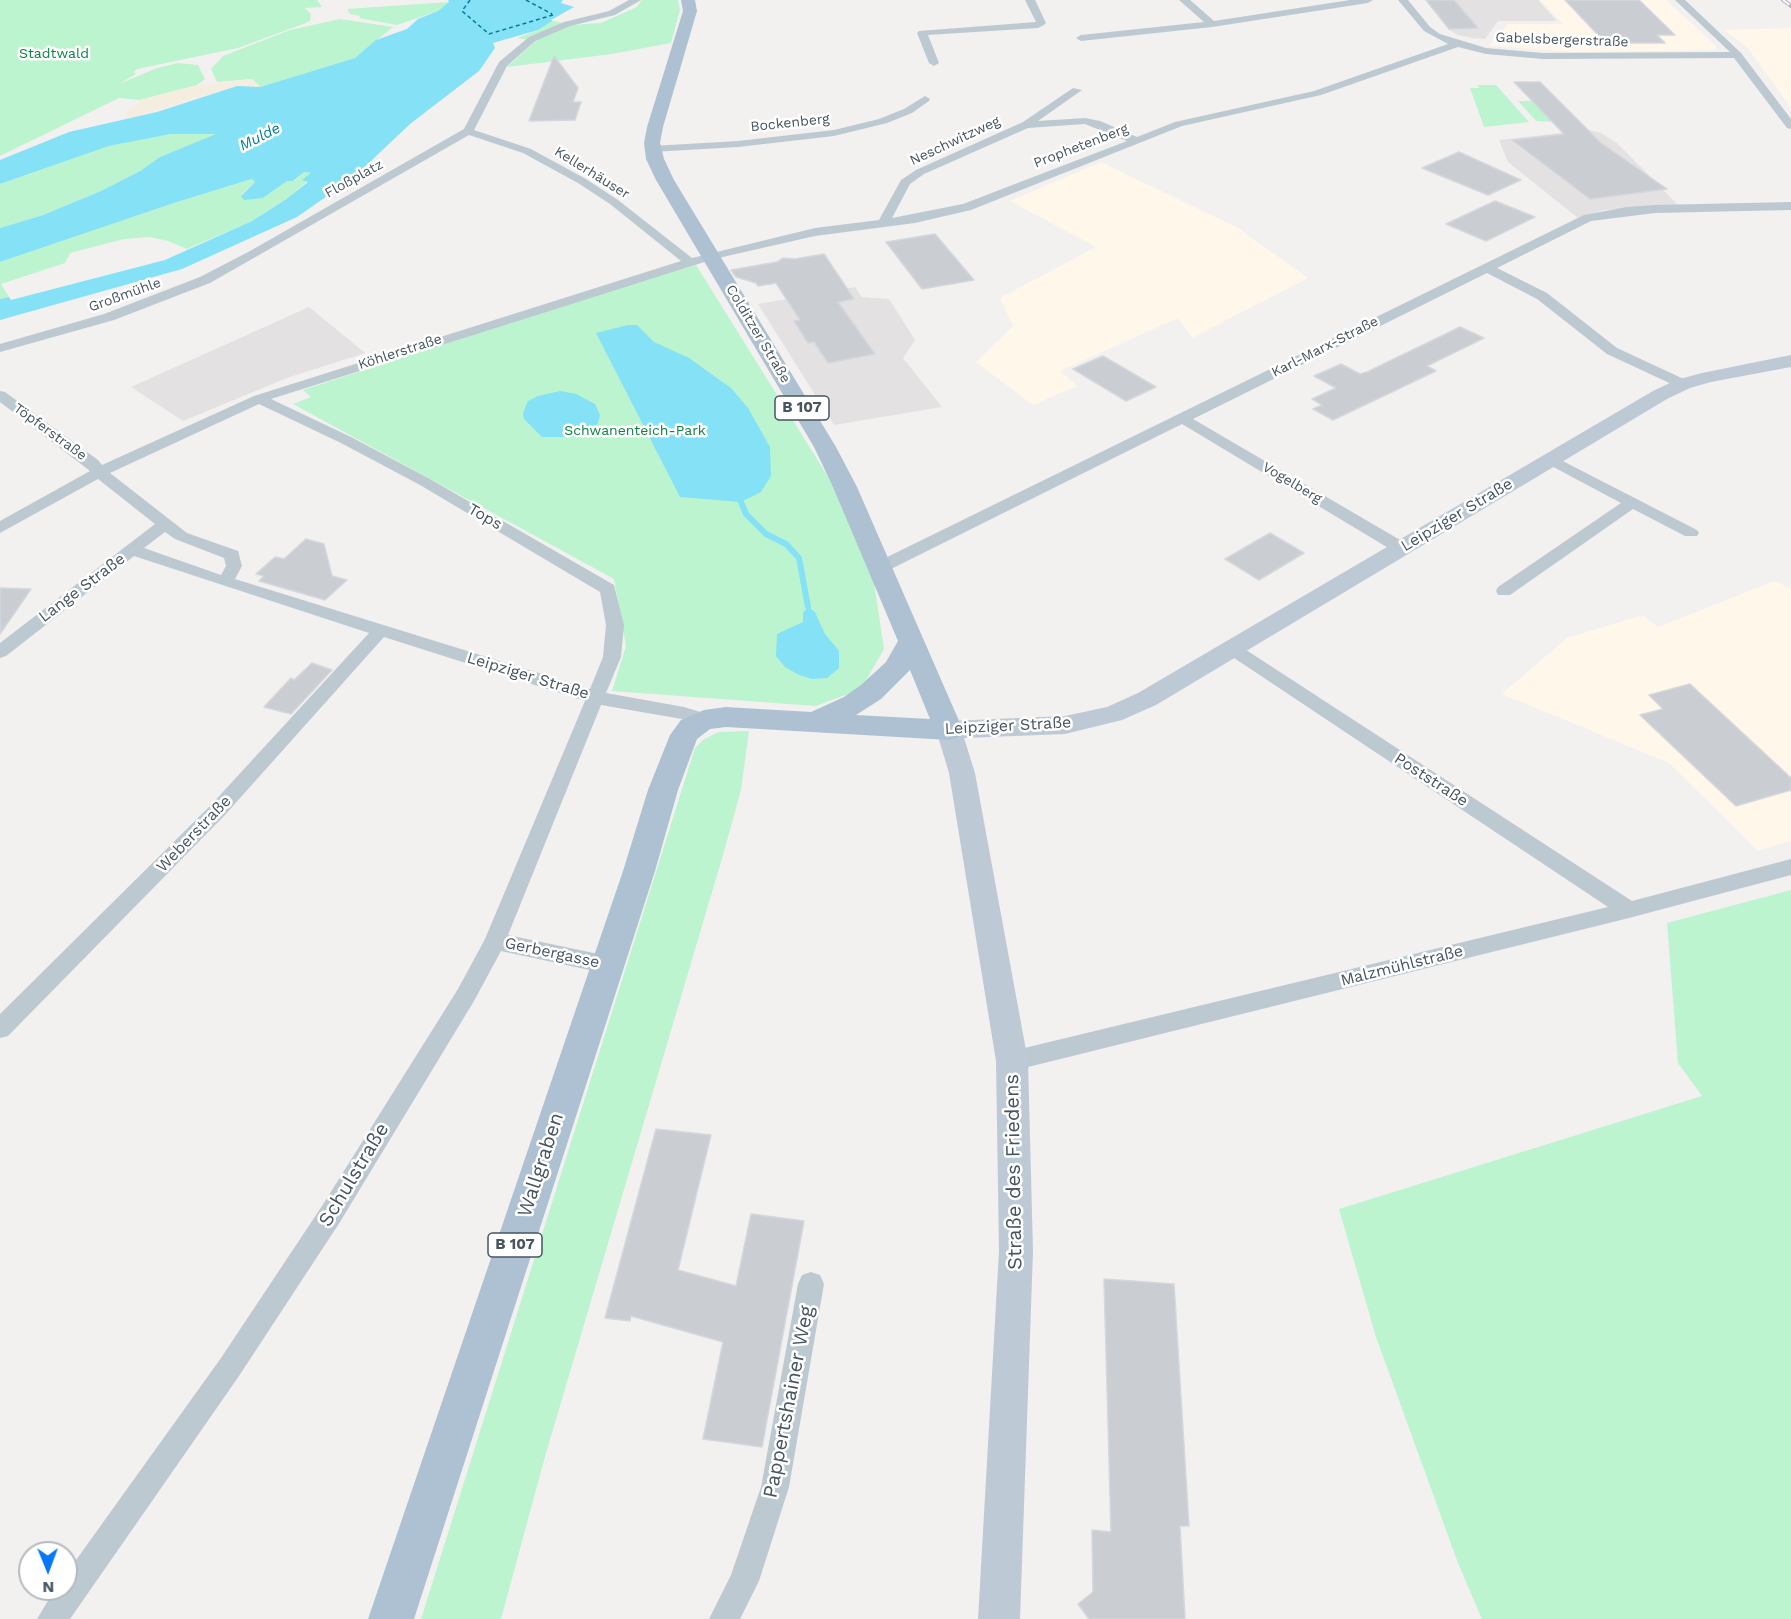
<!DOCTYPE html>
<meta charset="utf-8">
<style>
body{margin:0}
#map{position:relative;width:1791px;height:1619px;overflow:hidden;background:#f3f0f0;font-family:"Work Sans",sans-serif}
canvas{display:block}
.north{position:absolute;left:18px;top:1541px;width:60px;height:60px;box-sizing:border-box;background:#fff;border:2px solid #b5bbbf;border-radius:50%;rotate:179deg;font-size:16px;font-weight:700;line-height:24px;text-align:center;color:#465560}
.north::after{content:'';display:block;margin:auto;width:21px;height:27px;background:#0777f6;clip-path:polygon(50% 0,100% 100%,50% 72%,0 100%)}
</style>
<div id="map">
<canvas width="1791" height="1619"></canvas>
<div class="north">N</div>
</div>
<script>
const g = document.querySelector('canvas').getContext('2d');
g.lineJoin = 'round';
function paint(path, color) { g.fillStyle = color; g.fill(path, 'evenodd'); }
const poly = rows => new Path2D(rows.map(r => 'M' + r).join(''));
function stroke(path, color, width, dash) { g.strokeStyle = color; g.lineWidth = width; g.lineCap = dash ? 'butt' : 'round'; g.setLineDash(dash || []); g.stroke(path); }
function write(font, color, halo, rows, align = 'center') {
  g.font = font + ' "Work Sans",sans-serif'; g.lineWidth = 5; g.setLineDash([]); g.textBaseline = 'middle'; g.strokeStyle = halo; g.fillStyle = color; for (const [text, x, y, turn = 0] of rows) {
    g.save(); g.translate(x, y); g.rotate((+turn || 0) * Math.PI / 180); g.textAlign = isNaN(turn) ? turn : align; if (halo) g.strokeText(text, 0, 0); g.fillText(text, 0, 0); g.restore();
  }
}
paint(poly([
 [1540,0,1666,0,1715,45,1717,50,1574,52,1489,46,1508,24,1563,24],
 [1791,28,1791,108,1748,48,1724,30],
 [1101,162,1238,228,1308,278,1192,338,1178,318,1060,371,1077,386,1033,405,976,362,1013,326,1000,298,1096,247,1010,201],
 [1775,581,1791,589,1791,841,1758,851,1669,763,1502,694,1567,638,1643,615,1658,627]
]), '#fef7ea');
paint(poly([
 [1426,0,1538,0,1557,21,1498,21,1485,39,1472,38,1458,35,1449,30],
 [1589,130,1601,133,1618,144,1679,206,1604,210,1578,218,1508,162,1499,140],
 [855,287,862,297,889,299,915,340,903,358,942,407,834,425,758,304],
 [309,307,365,353,287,378,183,421,131,387]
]), '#e4e1e2');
paint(poly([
 [0,0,317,0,322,7,305,8,311,14,310,21,306,23,238,48,137,69,134,72,136,74,119,84,157,68,178,63,198,65,205,79,197,85,140,100,119,98,0,156],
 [642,0,678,0,680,10,671,43,612,54,507,67,535,41,517,38,538,30,550,20,572,25,601,23,637,7],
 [449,2,438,11,397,25,359,18,360,16,350,14,347,9],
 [340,19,393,27,355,58,260,87,252,79,217,82,211,69,223,56,290,30],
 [1478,85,1496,85,1529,122,1484,127,1470,88,1479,88],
 [1518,101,1532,101,1554,122,1536,121],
 [210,133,218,134,160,157,140,171,101,191,43,215,0,228,0,184,109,146,171,134],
 [304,172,312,173,308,181,285,200,252,221,187,249,168,241,150,237,124,239,70,253,65,263,1,284,9,297,0,299,0,262,174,203,253,179,256,181,241,195,263,198,287,181,294,181],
 [696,265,840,496,873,576,884,649,861,689,816,706,612,691,626,646,614,579,293,404,311,397,303,390,571,303],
 [749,731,741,790,723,855,546,1453,501,1619,421,1619,695,748,704,739,719,732],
 [1791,890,1791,1619,1482,1619,1458,1563,1376,1337,1339,1209,1702,1096,1678,1063,1667,923]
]), '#bcf4d0');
paint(poly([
 [252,79,260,87,237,86,128,119,125,113,140,100,197,85]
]), '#f5eee0');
paint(poly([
 [448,0,563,0,561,3,574,7,551,20,552,21,538,30,493,43,495,48,479,71,410,124,353,178,297,217,182,269,0,320,0,299,9,297,11,300,165,260,252,221,285,200,308,182,302,180,311,173,304,172,293,181,287,181,263,198,244,200,241,196,255,182,252,179,174,203,0,262,0,228,43,215,101,191,140,171,160,157,216,134,171,134,109,146,0,184,0,160,69,132,157,112,237,86,260,87,355,58,376,40,407,29,418,19,438,11,449,2],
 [628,325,637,325,654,342,689,358,731,388,748,408,770,447,771,476,761,492,741,502,680,497,596,333],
 [560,391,576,394,595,404,600,415,598,423,591,431,578,437,542,437,524,419,523,413,528,401,538,396],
 [808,607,815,612,825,634,839,651,839,668,827,678,812,679,799,675,785,667,776,656,777,634,803,622,803,613]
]), '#85e1f5');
stroke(poly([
 [741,502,746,514,766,534,786,544,799,558,808,607]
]), '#85e1f5', 6);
stroke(poly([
 [470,0,462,11,489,34,553,15],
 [526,0,552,14]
]), '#037d98', 1.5, [4, 3]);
const building = poly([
 [1426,0,1454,0,1478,28,1449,29,1426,0],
 [1565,0,1639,0,1675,35,1657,35,1665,43,1612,43,1606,37,1600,37,1565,0],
 [554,56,578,88,573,102,581,102,575,120,529,121,554,56],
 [1514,82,1540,82,1601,143,1667,189,1590,199,1512,140,1564,134,1514,82],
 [1459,152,1470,157,1521,180,1488,195,1422,168,1459,152],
 [1495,201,1535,217,1486,241,1446,224,1495,201],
 [935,234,974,280,922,289,886,242,935,234],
 [824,254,854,299,838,302,875,354,828,363,814,342,808,343,794,321,800,320,776,283,758,286,756,283,736,277,731,270,777,262,783,258,795,259,824,254],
 [1460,327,1484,338,1427,366,1436,371,1333,420,1313,409,1322,405,1312,399,1336,388,1314,376,1341,364,1360,374,1367,372,1460,327],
 [1103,356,1156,387,1126,401,1073,369,1103,356],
 [1270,533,1304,553,1259,580,1225,559,1270,533],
 [306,539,324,544,332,576,347,580,325,600,259,581,264,576,256,574,275,557,284,559,306,539],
 [0,588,31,589,0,634,0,588],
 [312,663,332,670,291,714,264,707,291,678,294,680,312,663],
 [1690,684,1791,778,1791,790,1736,806,1640,715,1663,709,1649,695,1690,684],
 [656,1129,711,1135,678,1270,736,1286,751,1214,804,1221,762,1447,703,1439,723,1342,631,1316,630,1321,605,1318,656,1129],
 [1104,1279,1174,1284,1189,1526,1180,1526,1185,1619,1089,1619,1078,1604,1093,1592,1092,1530,1111,1532,1104,1279]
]);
paint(building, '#caced3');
stroke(building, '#d4d7dd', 1.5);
paint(poly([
 [629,0,641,0,615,15,570,26,535,41,507,66,474,130,531,149,586,179,618,200,692,258,815,228,879,220,901,180,916,170,1023,122,1073,88,1082,90,1038,121,1085,118,1100,121,1137,137,1175,122,1314,91,1448,44,1424,31,1398,0,1408,0,1430,27,1440,34,1486,48,1543,53,1730,52,1675,0,1685,0,1741,53,1791,119,1791,129,1787,128,1734,58,1543,59,1486,54,1458,47,1321,95,1182,126,971,210,915,223,815,236,714,259,271,399,351,437,430,479,614,585,624,625,621,657,606,693,684,707,710,715,713,720,710,725,704,726,682,719,601,705,508,935,608,956,616,959,619,965,616,971,608,974,501,951,474,1001,340,1222,239,1376,70,1619,37,1619,55,1589,66,1589,66,1574,221,1358,322,1206,458,989,485,939,585,701,384,637,224,816,8,1036,0,1038,0,1014,210,806,369,633,134,556,6,656,0,658,0,643,155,524,98,479,0,533,0,521,90,471,0,402,0,391,5,392,98,460,102,465,254,396,681,261,610,204,578,183,523,153,469,135,210,283,114,320,0,352,0,344,104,314,200,277,250,251,464,129,499,62,529,37,564,22,609,11,629,0],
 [1085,124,1127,141,963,204,892,218,910,184,924,174,1028,128,1085,124],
 [259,404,341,443,420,485,600,592,606,625,603,657,590,689,235,579,242,566,238,551,187,533,110,473,259,404],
 [165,532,175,539,224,558,226,566,221,575,144,548,165,532],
 [1025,0,1035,0,1046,23,1044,25,1038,28,928,35,939,63,934,66,929,63,917,33,919,31,1036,22,1025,0],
 [1179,0,1190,0,1214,21,1350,0,1373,0,1368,3,1212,27,1081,41,1076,38,1081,35,1204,22,1179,0],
 [925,96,930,99,929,101,912,113,887,123,834,136,738,147,652,152,646,149,652,146,738,141,834,130,879,119,904,109,925,96],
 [1791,202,1791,210,1655,213,1591,221,1497,268,1547,293,1617,348,1688,381,1690,384,1688,387,1678,387,1607,354,1537,299,1487,273,1193,419,1407,544,1409,548,1407,552,1395,552,1182,424,885,572,873,572,871,568,873,564,1584,215,1627,207,1655,205,1791,202],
 [1549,454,1697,530,1699,533,1697,536,1685,536,1633,509,1510,595,1498,595,1496,591,1498,587,1621,503,1544,462,1541,459,1549,454],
 [1234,644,1240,646,1632,901,1791,859,1791,875,1629,918,1012,1071,1004,1068,1001,1061,1004,1054,1012,1051,1608,907,1228,654,1225,650,1228,646,1234,644],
 [811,1272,820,1275,824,1284,789,1487,759,1581,740,1619,709,1619,731,1575,761,1487,798,1284,802,1275,811,1272]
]), '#bdc9d1');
paint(poly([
 [1791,355,1791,367,1711,382,1690,388,1667,399,1156,705,1122,720,1065,734,964,738,975,773,1028,1061,1033,1251,1020,1619,978,1619,999,1251,996,1061,949,773,936,730,940,724,949,721,1065,716,1107,707,1138,693,1653,391,1676,380,1702,373,1791,355]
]), '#bdcad6');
paint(poly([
 [681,0,695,0,697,11,663,127,660,143,664,159,674,180,836,447,857,487,963,730,959,737,949,740,726,727,710,729,697,739,678,790,655,871,414,1619,368,1619,623,871,648,790,670,735,681,720,704,710,726,707,811,712,844,697,861,685,886,662,898,641,833,487,814,447,656,180,646,159,644,143,647,127,683,11,681,0],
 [910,670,930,719,856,715,881,699,910,670]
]), '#aec1d2');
const rail = poly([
 [1783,0,1791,6]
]);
stroke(rail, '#b2b6bc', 4);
stroke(rail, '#fff', 2, [8]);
write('14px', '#465560', '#fff', [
 ["Gabelsbergerstraße",1562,40,2],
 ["Bockenberg",790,123,-6],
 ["Neschwitzweg",955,141,-25],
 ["Prophetenberg",1081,146,-21],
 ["Kellerhäuser",592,173,32],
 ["Floßplatz",354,179,-29],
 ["Großmühle",125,295,-20],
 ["Colditzer Straße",758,334,59],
 ["Karl-Marx-Straße",1325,347,-27],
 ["Köhlerstraße",400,352,-18],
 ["Töpferstraße",50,432,36],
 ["Vogelberg",1292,483,31]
]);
write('14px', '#0e8545', '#fff', [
 ["Stadtwald",54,54],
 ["Schwanenteich-Park",635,431]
]);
write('italic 15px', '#037d98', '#fff', [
 ["Mulde",260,137,-27]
]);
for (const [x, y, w] of [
 [802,408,54],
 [515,1245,54]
]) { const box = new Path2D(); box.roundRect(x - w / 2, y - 12, w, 24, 4.5); g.fillStyle = '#fff'; g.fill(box); stroke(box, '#465560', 1.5); }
write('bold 15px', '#465560', null, [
 ["B 107",802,408],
 ["B 107",515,1245]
]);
write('16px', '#465560', '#fff', [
 ["Leipziger Straße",1457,515,-31],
 ["Tops",485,517,30],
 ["Lange Straße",82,588,-37],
 ["Leipziger Straße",528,676,17],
 ["Leipziger Straße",1008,726,-3],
 ["Poststraße",1431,780,33],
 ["Weberstraße",194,834,-46],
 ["Gerbergasse",552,953,12],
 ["Malzmühlstraße",1402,966,-14]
]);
write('20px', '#465560', '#fff', [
 ["Wallgraben",541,1165,-72],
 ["Straße des Friedens",1014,1172,-91],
 ["Schulstraße",354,1175,-59],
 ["Pappertshainer Weg",789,1402,-79]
]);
</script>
